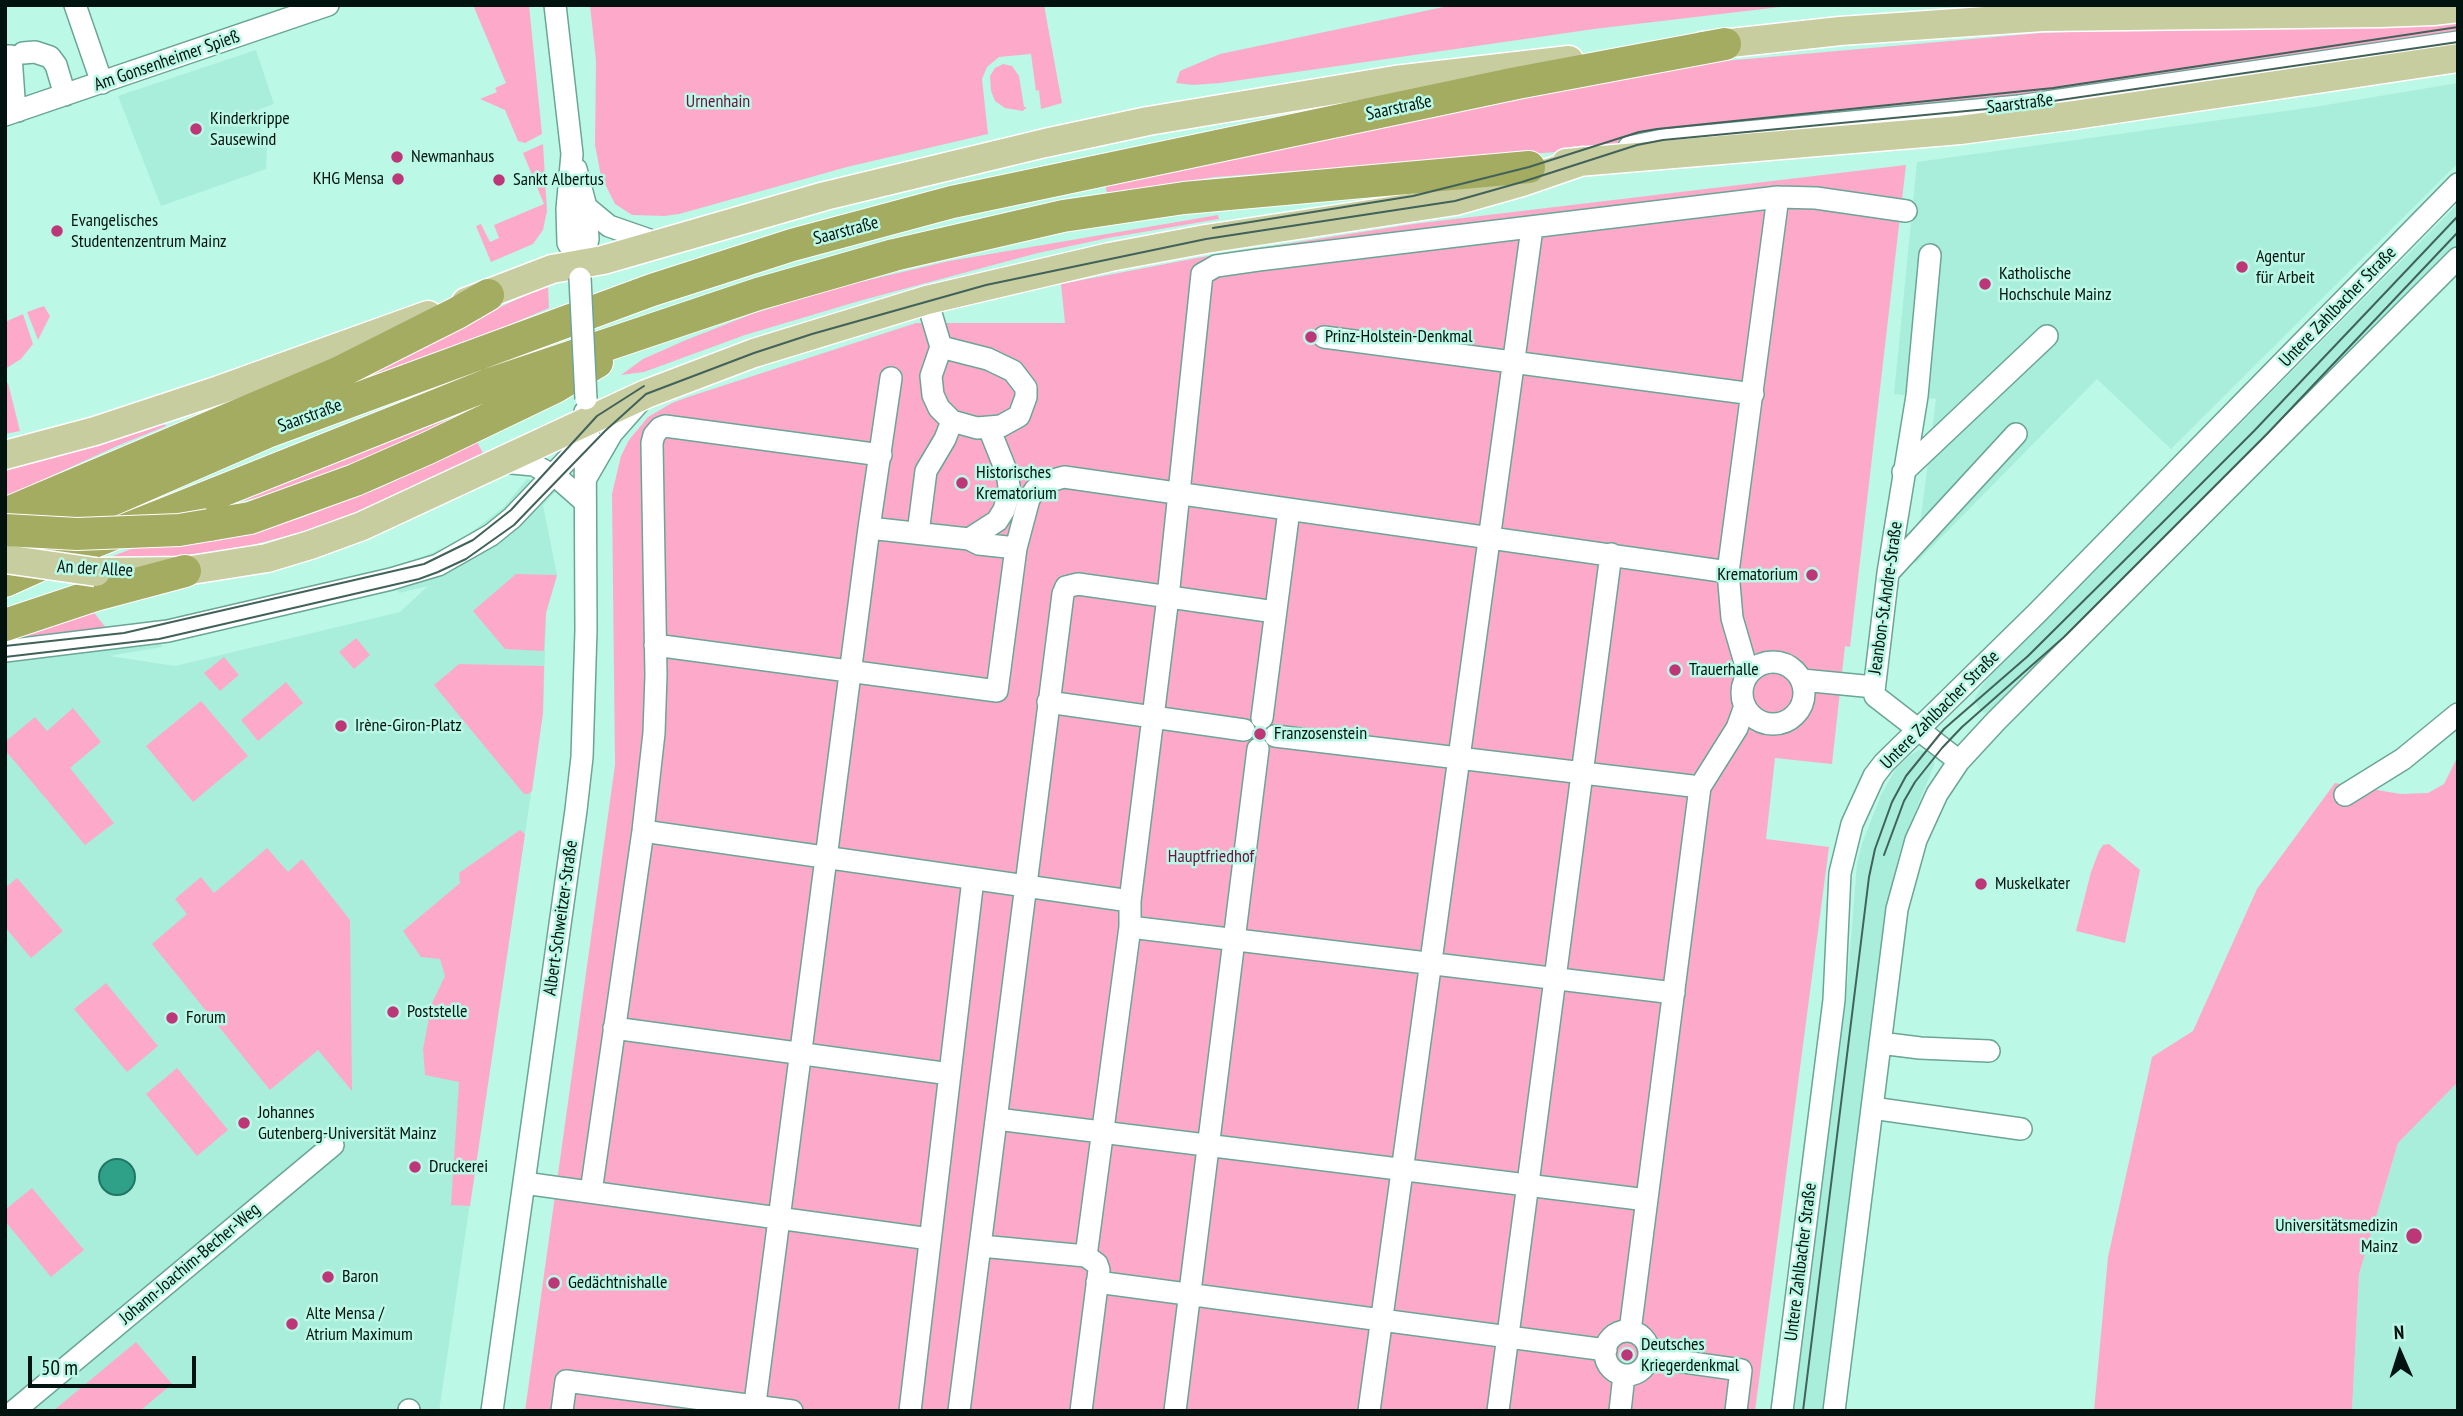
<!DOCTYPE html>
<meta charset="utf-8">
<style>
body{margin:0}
#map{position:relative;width:2463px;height:1416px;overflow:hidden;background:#bbf8e6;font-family:"PT Sans Narrow",sans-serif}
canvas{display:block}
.frame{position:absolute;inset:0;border:7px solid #00130e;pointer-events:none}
.north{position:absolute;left:2365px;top:1318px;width:70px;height:70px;-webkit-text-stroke:5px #bbf8e6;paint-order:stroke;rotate:357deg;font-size:19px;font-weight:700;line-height:28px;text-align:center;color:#00130e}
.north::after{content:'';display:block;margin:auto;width:24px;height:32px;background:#00130e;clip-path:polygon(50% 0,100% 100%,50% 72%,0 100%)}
.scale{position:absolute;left:28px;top:1356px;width:168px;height:32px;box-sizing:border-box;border:4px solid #00130e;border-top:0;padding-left:9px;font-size:21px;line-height:24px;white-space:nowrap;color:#00130e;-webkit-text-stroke:5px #bbf8e6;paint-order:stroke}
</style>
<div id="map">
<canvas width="2463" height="1416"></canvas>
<div class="frame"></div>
<div class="north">N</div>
<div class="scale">50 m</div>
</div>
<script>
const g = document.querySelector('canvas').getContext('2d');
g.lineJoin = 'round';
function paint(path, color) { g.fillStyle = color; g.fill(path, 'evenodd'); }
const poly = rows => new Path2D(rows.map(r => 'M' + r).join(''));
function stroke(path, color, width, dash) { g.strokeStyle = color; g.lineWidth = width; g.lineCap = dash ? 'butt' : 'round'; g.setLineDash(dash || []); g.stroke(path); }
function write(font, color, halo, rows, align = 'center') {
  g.font = font + ' "PT Sans Narrow",sans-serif'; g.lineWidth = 5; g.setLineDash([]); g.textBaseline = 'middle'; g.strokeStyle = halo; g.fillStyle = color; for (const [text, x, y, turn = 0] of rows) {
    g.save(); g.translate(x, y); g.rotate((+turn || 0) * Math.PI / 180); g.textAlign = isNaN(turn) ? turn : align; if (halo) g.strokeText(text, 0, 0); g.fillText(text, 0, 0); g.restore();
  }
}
paint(poly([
 [256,50,274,104,255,111,267,147,266,169,161,206,118,96],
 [2458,83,2458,163,2171,449,2097,379,1915,564,1936,399,1894,394,1917,162,2314,107],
 [2458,204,2458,243,2023,684,1990,711,1984,713,1981,711,1975,701,1975,697,1988,678],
 [527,479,552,486,556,491,543,505,557,575,546,613,543,713,439,1411,5,1411,5,640,107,629,156,620,157,622,393,570,393,566,416,560,461,540,504,507],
 [428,586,400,612,175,666,109,656,162,647,162,644,398,590,399,593],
 [1919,750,1932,753,1935,756,1934,765,1901,847,1892,884,1880,986,1876,986,1822,1411,1793,1411,1848,978,1857,864,1862,844,1881,795,1895,770,1909,756],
 [2458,1082,2458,1411,2352,1411,2359,1274,2398,1143]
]), '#a8eeda');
paint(poly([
 [473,5,529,5,542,134,525,143,518,141,505,110,480,99,497,92,495,88,506,83],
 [590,5,1044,5,1062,103,1041,109,1039,90,1036,91,1031,54,999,57,987,67,982,79,988,134,847,167,679,214,664,216,632,215,615,204,601,176,595,145,596,61],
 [1453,5,1797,5,1594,29,1220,83,1193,85,1176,83,1180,71,1220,54],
 [2458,16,2458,35,2220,72,1628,142,1602,149,1579,149,1575,146,1557,152,1215,177,1107,193,1105,184,1679,65,2040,33,2174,28,2307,29,2409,24],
 [1003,64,1012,66,1019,76,1024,107,1027,107,1023,111,1005,108,995,101,991,91,990,76,995,68],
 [543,144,547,211,543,230,533,244,491,262,476,226,481,224,490,242,499,238,494,225,544,204,523,153],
 [1906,165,1850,647,1845,646,1832,764,1775,758,1766,839,1829,847,1755,1411,525,1411,615,765,612,494,621,456,629,440,648,417,672,403,685,398,916,323,1065,323,1061,284,1202,257,1413,224],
 [1218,215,1219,219,1108,238,1038,253,859,301,745,335,644,372,621,375,643,359,686,340,752,314,839,287,949,261],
 [548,285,549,308,485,335,364,378,353,375],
 [44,306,50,316,38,340,27,312],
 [23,314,33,344,21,359,5,369,5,322],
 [8,383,20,431,5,434,5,384],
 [475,409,351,467,261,497,238,502,236,500],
 [163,420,166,426,117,446,5,497,5,463],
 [477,442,484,455,406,493,316,528,234,550,146,559,113,559,113,556,131,549,235,533,298,519,380,488],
 [516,574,557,575,546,613,544,651,505,649,473,611],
 [87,604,107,629,5,640,5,629],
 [356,638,370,655,354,669,339,652],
 [224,657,239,675,220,691,204,673],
 [459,664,544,666,543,713,532,791,528,794,524,794,434,685],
 [286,682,303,703,258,741,241,720],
 [201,701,248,756,193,802,146,746],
 [73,708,101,742,70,768,114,823,85,845,5,750,5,742,35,717,47,731],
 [2458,756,2458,1082,2398,1143,2359,1274,2352,1411,2094,1411,2108,1257,2152,1057,2193,1031,2257,889,2335,783,2401,794,2428,793,2444,784],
 [520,830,525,834,470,1206,451,1205,459,1082,425,1075,423,1049,432,1003,445,976,440,959,421,957,403,931,460,883,459,873],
 [2109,844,2140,870,2125,943,2076,931,2091,872,2099,851,2103,845],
 [267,848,288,872,302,859,350,920,352,1091,318,1050,270,1090,152,944,187,914,175,899,201,877,214,893],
 [17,878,63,931,31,958,5,927,5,888],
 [106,983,158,1046,127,1072,74,1009],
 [177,1068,228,1130,197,1156,146,1094],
 [32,1188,84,1250,51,1277,5,1221,5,1210],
 [136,1342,172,1384,140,1411,53,1411]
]), '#fdaaca');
const water = poly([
 '99 1177a18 18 0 1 1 36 0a18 18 0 1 1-36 0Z'
]);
paint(water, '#2fa188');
stroke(water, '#217663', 2);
const minor = poly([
 [75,5,102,83],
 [555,5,572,154,567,209,568,243,581,264],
 [23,53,35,52,50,57,56,65,65,95],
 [5,56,11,56,14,98,18,111],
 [5,115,328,5],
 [1629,147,1663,140,2019,106,2458,42],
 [576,169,586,207,588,239,581,271],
 [586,207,609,226,658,243],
 [1930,255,1917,396,1888,573,1874,691,1875,696,1959,761],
 [927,300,941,347,931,376,933,395,939,408,952,421,977,428,1001,426,1019,416,1026,397,1026,388,1013,371,988,359,941,347],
 [1324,337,1753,394],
 [501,462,534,465,559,479,585,502],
 [1903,472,2047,336],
 [586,478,612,433,642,399],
 [918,533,926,471,945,439,952,421],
 [969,539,997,521,1004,510,1008,496,1009,486,1007,473,989,428],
 [1016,548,1029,499,1035,490,1043,483,1064,477,1728,572],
 [1888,573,2016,434],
 [655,645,997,691,1016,548,979,544,969,539,869,528],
 [5,651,168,631,391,579,438,565,491,535,512,518,589,437],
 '1742 693a31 31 0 1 1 62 0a31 31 0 1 1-62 0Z',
 [1748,673,1732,618,1728,572,1778,197],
 [1802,680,1874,687],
 [1048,702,1244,730],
 [1262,718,1289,510],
 [1275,736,1700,787],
 [2345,795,2403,759,2458,714],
 [643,831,1130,901],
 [1130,927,1674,993],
 [614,1028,950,1074],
 [1880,1043,1920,1048,1989,1051],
 [1872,1108,2021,1129],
 [997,1119,1647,1200],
 [524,1183,930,1239],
 [591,1192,643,831,654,733,656,675,652,443,654,435,660,428,665,426,881,455],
 [981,1246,1086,1256],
 [1097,1282,1606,1350],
 '1605 1353a22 22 0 1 1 44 0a22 22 0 1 1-44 0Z',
 [1630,1331,1700,787,1737,728,1745,706],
 [1649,1357,1741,1370,1736,1411],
 [14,1411,333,1145],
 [409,1411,409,1410],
 [492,1411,576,810,582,757,586,630,585,412],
 [562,1411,566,1381,792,1411],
 [754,1411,869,528,891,378],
 [910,1411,973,879],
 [959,1411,1063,594,1066,587,1078,584,1275,612],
 [1081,1411,1099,1270,1097,1264,1086,1256,1130,927,1130,901,1168,597,1202,274,1216,266,1258,260,1778,197,1816,198,1906,211],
 [1175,1411,1258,749],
 [1369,1411,1532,228],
 [1498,1411,1611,554],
 [1620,1411,1624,1375],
 [1782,1411,1834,1000,1840,873,1852,824,1874,776,1884,763,2037,613,2458,184],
 [1834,1411,1897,909,1916,840,1937,794,1959,761,1996,721,2458,258]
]);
const major = poly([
 [1703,46,1840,31,2043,17,2380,13,2433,11,2458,8],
 [1566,163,1960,130,2075,115,2458,58],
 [466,302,552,269,603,260,825,196,1045,143,1148,121,1395,80,1569,60],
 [5,455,95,431,219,390,428,315],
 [96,572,185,571,267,558,310,545,362,526,646,394,754,353,927,300,1110,257,1206,239,1455,201,1522,182,1583,161]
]);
const highway = poly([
 [5,514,338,373,457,313,488,295],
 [209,525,250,518,355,480,428,448,555,387,597,362],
 [31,535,267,432,652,290,792,245,952,202,1517,83,1725,44],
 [5,581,74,550,487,385,758,294,894,255,1063,216,1184,198,1529,167],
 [5,625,95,595,185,571]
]);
stroke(minor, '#6ba595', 24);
stroke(major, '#fff', 31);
stroke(highway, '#fff', 34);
stroke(minor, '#fff', 21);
stroke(major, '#c8cda0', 28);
stroke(highway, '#a3ac61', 32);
stroke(poly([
 [1213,228,1413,196,1529,167,1639,132,1657,129,2053,88,2458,27],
 [5,646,124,633,424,564,473,540,511,510,597,416,644,386],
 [5,657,159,639,419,579,438,572,466,559,514,525,605,431,646,394,754,353,812,334,986,285,1206,239,1455,201,1522,182,1637,145,1663,140,2019,106,2458,42],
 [1884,855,1904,801,1915,782,1942,748,1962,727,2064,637,2267,434,2458,232],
 [1803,1411,1869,877,1875,849,1892,802,1906,776,1944,729,2028,656,2161,524,2254,431,2458,216]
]), '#416259', 2);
const minorBridge = poly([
 [580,278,586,399]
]);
const majorBridge = poly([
 [5,559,96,572]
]);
const highwayBridge = poly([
 [5,530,77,534,179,530,209,525]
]);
stroke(minorBridge, '#6ba595', 24, []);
stroke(majorBridge, '#fff', 31, []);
stroke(highwayBridge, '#fff', 34, []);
stroke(minorBridge, '#fff', 21);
stroke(majorBridge, '#c8cda0', 28);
stroke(highwayBridge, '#a3ac61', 32);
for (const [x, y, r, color] of [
 [196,129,7,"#bc3678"],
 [397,157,7,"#bc3678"],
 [398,179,7,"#bc3678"],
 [499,180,7,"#bc3678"],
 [57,231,7,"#bc3678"],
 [2242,267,7,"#bc3678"],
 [1985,284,7,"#bc3678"],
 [1311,337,7,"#bc3678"],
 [962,483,7,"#bc3678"],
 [1812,575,7,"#bc3678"],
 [1675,670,7,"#bc3678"],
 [341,726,7,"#bc3678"],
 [1260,734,7,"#bc3678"],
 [1981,884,7,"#bc3678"],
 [393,1012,7,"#bc3678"],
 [172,1018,7,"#bc3678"],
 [244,1123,7,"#bc3678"],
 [415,1167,7,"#bc3678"],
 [2414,1236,9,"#bc3678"],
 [328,1277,7,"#bc3678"],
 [554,1283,7,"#bc3678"],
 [292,1324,7,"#bc3678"],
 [1627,1355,7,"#bc3678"]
]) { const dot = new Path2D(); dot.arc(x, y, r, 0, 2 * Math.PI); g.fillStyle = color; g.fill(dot); stroke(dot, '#bbf8e6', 2.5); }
write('18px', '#00130e', '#bbf8e6', [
 ["Am Gonsenheimer Spieß",167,61,-19],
 ["Saarstraße",2020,104,-7],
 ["Saarstraße",1399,108,-12],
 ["Saarstraße",846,231,-15],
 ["Untere Zahlbacher Straße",2338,307,-46],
 ["Saarstraße",310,416,-20],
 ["An der Allee",95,569,3],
 ["Jeanbon-St.Andre-Straße",1886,598,-82],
 ["Untere Zahlbacher Straße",1940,710,-45],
 ["Albert-Schweitzer-Straße",561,918,-82],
 ["Untere Zahlbacher Straße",1801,1262,-83],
 ["Johann-Joachim-Becher-Weg",190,1264,-40]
]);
write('18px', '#6c1141', '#bbf8e6', [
 ["Urnenhain",718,102],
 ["Hauptfriedhof",1211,857]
]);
write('18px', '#00130e', '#bbf8e6', [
 ["Kinderkrippe",210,119],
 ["Sausewind",210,140],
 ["Newmanhaus",411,157],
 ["KHG Mensa",384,179,"right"],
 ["Sankt Albertus",513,180],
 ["Evangelisches",71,221],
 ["Studentenzentrum Mainz",71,242],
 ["Agentur",2256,257],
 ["für Arbeit",2256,278],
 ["Katholische",1999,274],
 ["Hochschule Mainz",1999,295],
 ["Prinz-Holstein-Denkmal",1325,337],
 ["Historisches",976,473],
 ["Krematorium",976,494],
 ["Krematorium",1798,575,"right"],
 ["Trauerhalle",1689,670],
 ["Irène-Giron-Platz",355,726],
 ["Franzosenstein",1274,734],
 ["Muskelkater",1995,884],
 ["Poststelle",407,1012],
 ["Forum",186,1018],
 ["Johannes",258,1113],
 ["Gutenberg-Universität Mainz",258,1134],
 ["Druckerei",429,1167],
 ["Universitätsmedizin",2398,1226,"right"],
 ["Mainz",2398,1247,"right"],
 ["Baron",342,1277],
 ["Gedächtnishalle",568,1283],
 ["Alte Mensa /",306,1314],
 ["Atrium Maximum",306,1335],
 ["Deutsches",1641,1345],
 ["Kriegerdenkmal",1641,1366]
], 'left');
</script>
